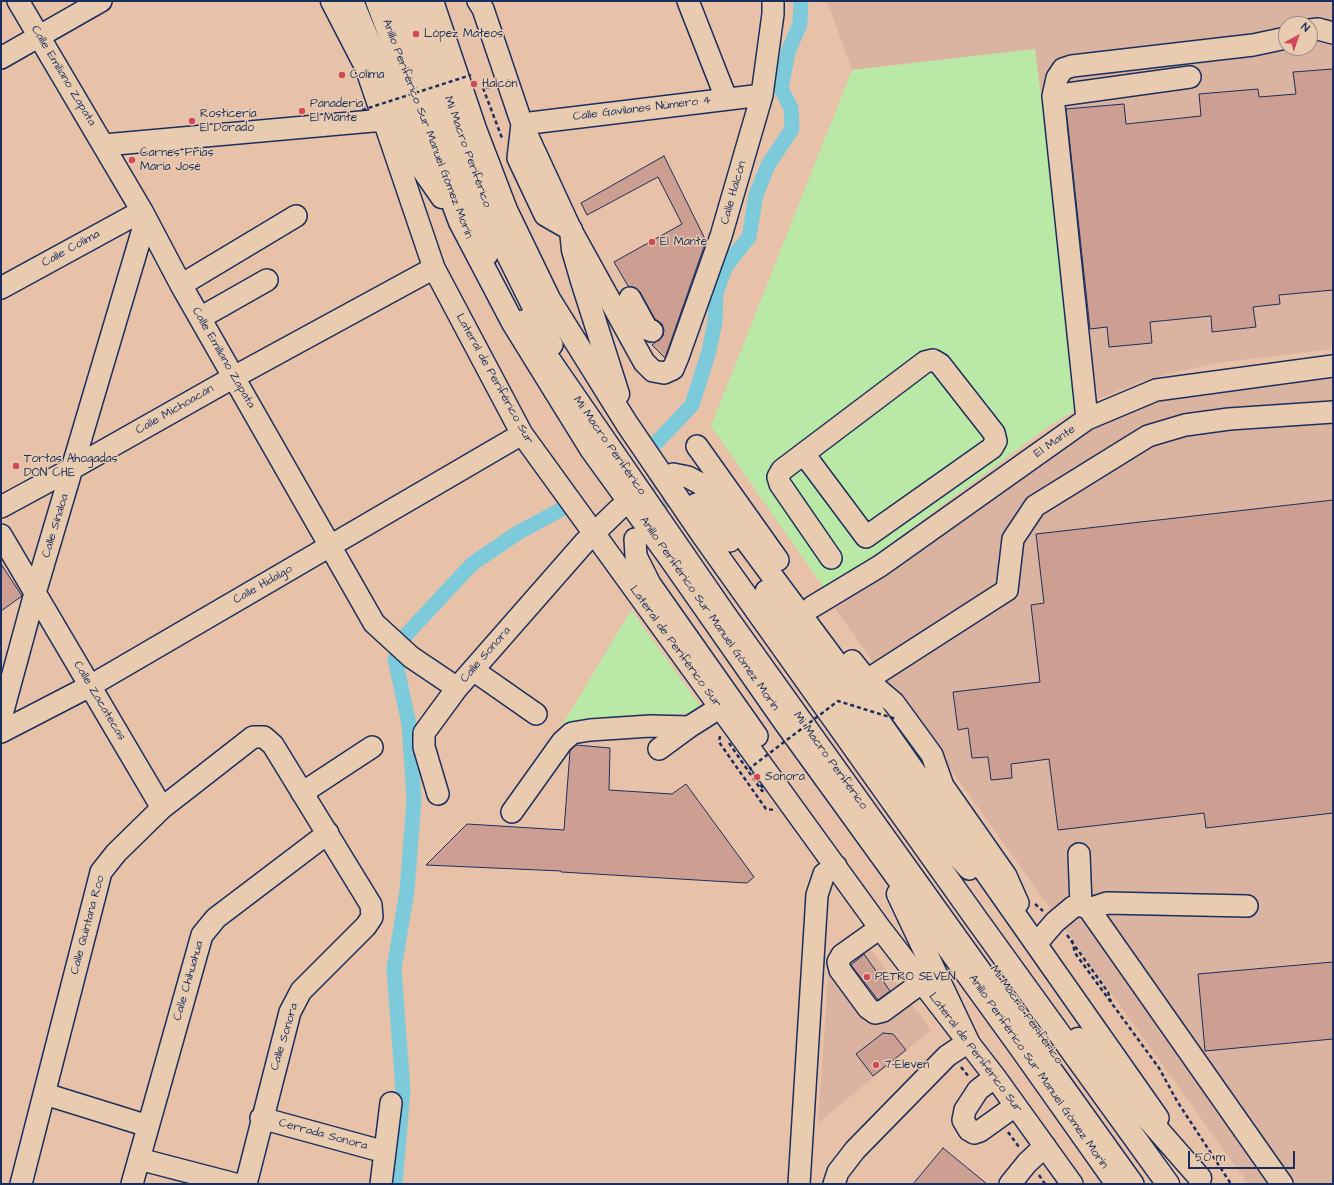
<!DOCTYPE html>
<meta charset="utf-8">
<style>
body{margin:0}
#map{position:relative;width:1334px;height:1185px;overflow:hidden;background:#e7c2a9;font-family:"Architects Daughter",sans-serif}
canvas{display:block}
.frame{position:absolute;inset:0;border:2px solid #1b2f5e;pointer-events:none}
.north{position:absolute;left:1278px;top:16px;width:40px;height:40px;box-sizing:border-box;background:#e9ccb0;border:1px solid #978d8f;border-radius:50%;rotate:40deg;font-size:11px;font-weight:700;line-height:16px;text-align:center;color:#1b2f5e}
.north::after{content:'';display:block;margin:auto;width:14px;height:18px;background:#d1495b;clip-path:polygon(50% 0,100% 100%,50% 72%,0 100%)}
.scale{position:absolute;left:1188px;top:1151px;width:107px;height:18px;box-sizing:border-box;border:2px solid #1b2f5e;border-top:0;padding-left:5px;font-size:12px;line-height:14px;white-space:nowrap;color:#1b2f5e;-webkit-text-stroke:3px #e9ccb0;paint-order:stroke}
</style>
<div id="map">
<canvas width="1334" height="1185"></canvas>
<div class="frame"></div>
<div class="north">N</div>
<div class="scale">50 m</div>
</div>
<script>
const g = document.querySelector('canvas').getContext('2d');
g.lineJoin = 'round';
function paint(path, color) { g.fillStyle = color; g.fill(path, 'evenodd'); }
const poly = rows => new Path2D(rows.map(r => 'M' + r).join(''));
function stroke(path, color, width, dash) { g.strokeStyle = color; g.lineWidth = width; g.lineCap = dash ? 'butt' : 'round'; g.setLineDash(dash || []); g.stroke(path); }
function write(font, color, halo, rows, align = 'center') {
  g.font = font + ' "Architects Daughter",sans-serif'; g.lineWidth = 3; g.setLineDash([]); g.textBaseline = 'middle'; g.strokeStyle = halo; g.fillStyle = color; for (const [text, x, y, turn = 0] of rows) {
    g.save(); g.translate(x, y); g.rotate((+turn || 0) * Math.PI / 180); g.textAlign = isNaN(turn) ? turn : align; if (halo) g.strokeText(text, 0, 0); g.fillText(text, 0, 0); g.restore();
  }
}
paint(poly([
 [827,1,1333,1,1333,349,1224,362,1176,372,1139,382,1080,407,1035,49,852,70],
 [1286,24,1310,24,1310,48,1286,48],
 [1333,375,1333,1184,1248,1184,834,607,886,574,1068,443,1108,422,1148,404,1181,395],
 [857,931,931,1030,818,1123,830,950]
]), '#dbb4a1');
paint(poly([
 [1035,49,1080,407,1049,426,874,556,824,588,711,426,852,70],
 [631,610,704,711,561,727]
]), '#bae9a7');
stroke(poly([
 [656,443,692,405,709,351,715,322,716,293,726,266,749,237,756,195,768,165,792,129,791,108,781,89,788,52,800,24,801,1],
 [404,637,472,564,516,534,560,510],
 [395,659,409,724,414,800,407,891,394,969,403,1090,395,1184]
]), '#7dcbda', 15);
const building = poly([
 [1333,69,1333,290,1279,295,1280,304,1253,307,1256,327,1212,332,1211,316,1150,322,1152,343,1109,347,1107,327,1090,329,1066,109,1124,104,1126,124,1201,116,1199,94,1258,89,1259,97,1296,94,1293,72,1333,69],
 [664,156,706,241,665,358,652,345,663,336,664,330,662,324,655,319,640,292,636,288,628,286,614,262,682,224,658,177,587,215,581,203,664,156],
 [1333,500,1333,813,1206,828,1204,813,1058,830,1049,759,1011,764,1012,778,991,780,988,757,972,758,968,728,958,730,953,692,1040,682,1031,605,1044,603,1036,534,1333,500],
 [1,564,22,596,1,611,1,564],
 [576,745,610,748,609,790,672,794,686,784,754,877,747,883,561,872,561,871,426,865,467,824,564,830,570,751,576,745],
 [864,954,890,991,878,1000,851,965,864,954],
 [1333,962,1333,1039,1205,1051,1198,974,1333,962],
 [883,1033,893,1034,906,1050,873,1076,856,1054,883,1033],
 [943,1148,987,1184,913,1184,943,1148]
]);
paint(building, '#cd9e92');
stroke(building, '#1b2f5e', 1);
stroke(poly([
 [627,502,645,485,659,477,673,474],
 [639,518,649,505,659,499,676,496,692,502]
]), '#bea59a', 21, [21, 10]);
const minor = poly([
 [18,1,142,211,181,285,374,623,411,657,457,688],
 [397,1,447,157,487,255],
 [415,1,436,68,496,232,552,345],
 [478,1,483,9,522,124,571,230,644,362,653,371,664,373,673,369,678,357,721,236,762,95,773,14,773,1],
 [688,1,726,98],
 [1310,30,1318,29,1333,33],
 [1,58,101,1],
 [364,62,434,268,522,434,880,928,995,1077,1072,1184],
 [1053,96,1190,77],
 [104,145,384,120],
 [571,230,545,215,518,158,522,124,762,95],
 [181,285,296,216],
 [1,288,142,211],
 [630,298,647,329,652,331],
 [200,318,267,280],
 [523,321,725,614,1133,1184],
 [1087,419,1053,96,1057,78,1063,69,1072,66,1253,45,1286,38],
 [697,446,778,560],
 [804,454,866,537,992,448,996,441,994,433,940,364,933,360,925,362,782,470,778,477,780,484,831,558],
 [673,474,688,477,701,484,715,499,868,705,1158,1118],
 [696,504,708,514,730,541],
 [1,507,73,468,234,377,434,268],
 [1,535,162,808],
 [635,539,636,556,650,584,757,736],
 [766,591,945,843,969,869],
 [812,607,880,566,1087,419,1156,390,1333,366],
 [852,661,867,680,894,703,932,755,943,786,1006,876,1018,903],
 [473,670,536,714],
 [867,680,1007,590,1013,539,1035,506,1148,436,1185,425,1229,419,1333,412],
 [1,718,35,593,146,219],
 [1,732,90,686,522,434],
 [659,749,689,727,719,708],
 [302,793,372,747],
 [438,794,424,747,424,733,457,688,585,542,619,509],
 [512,812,562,742,572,733,590,730,650,726,689,727],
 [1079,854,1081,905],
 [1089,909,1107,903,1247,906],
 [880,928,842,955,838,962,840,970,868,1008,875,1013,883,1011,921,983],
 [1036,944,1055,922,1073,907,1081,905,1089,909,1282,1184],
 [995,1077,978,1090,965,1110,963,1120,969,1130,974,1133,980,1131,1015,1106],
 [45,1094,148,1126],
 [261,1118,385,1152],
 [139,1159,235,1184],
 [21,1184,101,872,116,853,162,808,253,737,264,737,273,745,371,905,372,917,366,926,301,991,290,1012,246,1184],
 [132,1184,202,935,216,918,328,833],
 [381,1184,391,1103],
 [799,1184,817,895,824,874,836,866],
 [834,1184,838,1172,855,1150,947,1056,968,1042],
 [1010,1184,1027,1163,1045,1146]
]);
const highway = poly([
 [332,1,363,61],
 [352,1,419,164,442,197],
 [377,1,460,222,513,323,591,449,670,558,784,721,1020,1047,1117,1184],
 [432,1,475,129,506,210,549,299,627,424,702,534,977,920,1168,1184],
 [571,230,573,250,582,281,618,394],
 [898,894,968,1042],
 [1078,1039,1200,1178]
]);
stroke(minor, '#1b2f5e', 24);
stroke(highway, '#1b2f5e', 25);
stroke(poly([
 [490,87,483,88,502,138],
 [720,736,719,742,766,809,774,810],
 [1035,904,1043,911],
 [1067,935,1108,992,1111,1002],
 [1072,940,1075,953,1159,1068,1177,1101,1231,1184],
 [961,1067,969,1077],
 [1008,1132,1019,1147],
 [1039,1175,1045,1184]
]), '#1b2f5e', 2.5, [4, 3]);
stroke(minor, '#e9ccb0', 21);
stroke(highway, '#e9ccb0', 22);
stroke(poly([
 [362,110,471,75],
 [729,743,762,791,764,790,750,768,838,701,896,719]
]), '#1b2f5e', 2.5, [4, 3]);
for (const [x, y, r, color] of [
 [416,34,4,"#d1495b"],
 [342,75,4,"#d1495b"],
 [474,84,4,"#d1495b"],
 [302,111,4,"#d1495b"],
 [192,121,4,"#d1495b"],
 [132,160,4,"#d1495b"],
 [652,242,4,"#d1495b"],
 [16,466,4,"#d1495b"],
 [757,777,4,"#d1495b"],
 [867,977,4,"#d1495b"],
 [876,1065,4,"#d1495b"]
]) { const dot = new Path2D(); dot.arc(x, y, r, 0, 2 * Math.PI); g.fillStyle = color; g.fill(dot); stroke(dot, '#e9ccb0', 1.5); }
write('12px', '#1b2f5e', '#e9ccb0', [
 ["López Mateos",424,34],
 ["Colima",350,75],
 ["Halcón",482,84],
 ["Panadería",310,104],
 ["El Mante",310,118],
 ["Rosticería",200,114],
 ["El Dorado",200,128],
 ["Carnes Frías",140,153],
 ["María José",140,167],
 ["El Mante",660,242],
 ["Tortas Ahogadas",24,459],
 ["DON CHE",24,473],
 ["Sonora",765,777],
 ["PETRO SEVEN",875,977],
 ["7-Eleven",884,1065]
], 'left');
write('12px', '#1b2f5e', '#e9ccb0', [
 ["Calle Emiliano Zapata",63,76,59],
 ["Calle Gavilanes Número 4",642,109,-7],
 ["Anillo Periférico Sur Manuel Gómez Morín",427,129,69],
 ["Mi Macro Periférico",467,152,70],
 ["Calle Halcón",734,193,-74],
 ["Calle Colima",71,249,-29],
 ["Calle Emiliano Zapata",223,358,60],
 ["Lateral de Periférico Sur",494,379,61],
 ["Calle Michoacán",175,410,-30],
 ["El Mante",1055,442,-35],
 ["Mi Macro Periférico",609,446,55],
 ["Calle Sinaloa",56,526,-73],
 ["Calle Hidalgo",263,585,-30],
 ["Anillo Periférico Sur Manuel Gómez Morín",709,614,55],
 ["Lateral de Periférico Sur",675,647,54],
 ["Calle Sonora",486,655,-49],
 ["Calle Zacatecas",99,701,59],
 ["Mi Macro Periférico",830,761,54],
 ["Calle Quintana Roo",88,925,-75],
 ["Calle Chihuahua",189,981,-74],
 ["Mi Macro Periférico",1026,1015,55],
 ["Calle Sonora",285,1037,-73],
 ["Lateral de Periférico Sur",975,1053,53],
 ["Anillo Periférico Sur Manuel Gómez Morín",1038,1072,55],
 ["Cerrada Sonora",323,1135,15]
]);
</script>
